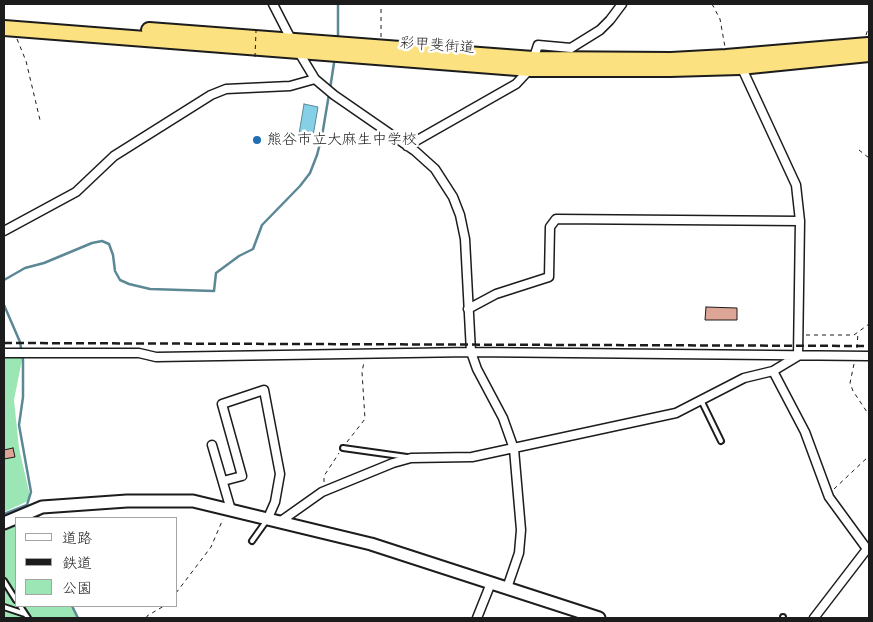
<!DOCTYPE html>
<meta charset="utf-8">
<style>
body{margin:0}
#map{position:relative;width:873px;height:622px;overflow:hidden;background:#fff;font-family:Pangolin,"Klee One",sans-serif}
canvas{display:block}
.frame{position:absolute;inset:0;border:5px solid #1c1c1c;pointer-events:none}
.legend{position:absolute;left:15px;top:517px;width:162px;height:90px;box-sizing:border-box;background:#fff;border:1px solid #a4a4a4;margin:0;padding:6px 9px;list-style:none;font-size:15px;color:#1c1c1c}
.legend li{display:flex;align-items:center;gap:10px;height:25px}
.legend b{width:25px;border:1px solid #a4a4a4}
</style>
<div id="map">
<canvas width="873" height="622"></canvas>
<div class="frame"></div>
<ul class="legend">
<li><b style="height:6px;background:#fff"></b>道路</li>
<li><b style="height:6px;background:#1c1c1c"></b>鉄道</li>
<li><b style="height:14px;background:#9ce5b4"></b>公園</li>
</ul>
</div>
<script>
const g = document.querySelector('canvas').getContext('2d');
g.lineJoin = 'round';
function paint(path, color) { g.fillStyle = color; g.fill(path, 'evenodd'); }
const poly = rows => new Path2D(rows.map(r => 'M' + r).join(''));
function stroke(path, color, width, dash) { g.strokeStyle = color; g.lineWidth = width; g.lineCap = dash ? 'butt' : 'round'; g.setLineDash(dash || []); g.stroke(path); }
function write(font, color, halo, rows, align = 'center') {
  g.font = font + ' Pangolin,"Klee One",sans-serif'; g.lineWidth = 5; g.setLineDash([]); g.textBaseline = 'middle'; g.strokeStyle = halo; g.fillStyle = color; for (const [text, x, y, turn = 0] of rows) {
    g.save(); g.translate(x, y); g.rotate((+turn || 0) * Math.PI / 180); g.textAlign = isNaN(turn) ? turn : align; if (halo) g.strokeText(text, 0, 0); g.fillText(text, 0, 0); g.restore();
  }
}
paint(poly([
 [4,355,20,355,22,360,14,400,19,448,30,496,28,501,4,512],
 [16,526,16,606,71,606,77,618,4,618,4,531]
]), '#9ce5b4');
const water = poly([
 [304,104,318,107,313,136,299,134,304,104]
]);
paint(water, '#86d0e7');
stroke(water, '#5c8896', 1);
stroke(poly([
 [338,4,338,38],
 [330,89,334,63],
 [4,280,25,268,44,263,92,243,102,241,109,244,113,255,115,271,120,280,129,284,150,289,214,291,216,273,239,256,253,249,262,225,300,186,310,173,317,155,322,136,329,94],
 [4,305,20,342,23,360,23,397,19,425,31,492,27,505,4,514],
 [38,516,39,518],
 [72,606,78,618]
]), '#5c8896', 2.5);
const building = poly([
 [706,307,737,308,737,320,705,320,706,307],
 [13,448,15,457,4,459,4,450,13,448]
]);
paint(building, '#dda596');
stroke(building, '#1c1c1c', 1);
const lane = poly([
 [701,400,721,441],
 [343,448,407,457],
 [252,541,267,520],
 [4,581,16,600],
 [20,606,28,618],
 [4,607,25,614],
 [783,618,783,617]
]);
const street = poly([
 [273,4,292,41,315,79,334,95,415,151,435,169,453,197,460,215,465,239,471,352,477,369,503,418,514,449,521,530,519,553,507,588],
 [407,146,516,84,530,69,538,45,571,48,600,30,610,20,622,4],
 [4,231,76,192,114,156,211,95,226,89,290,86,315,79],
 [468,309,496,294,549,277,550,227,556,219,800,221],
 [4,353,139,353,156,357,471,352,869,356],
 [773,371,805,432,829,497,867,549,814,618],
 [212,445,231,510],
 [223,481,242,476,222,404,264,390,280,474,275,502,268,518],
 [281,521,322,492,393,463,411,458,472,457,676,413,744,378,773,371,798,356,800,221,796,185,740,64],
 [477,618,491,583]
]);
const secondary = poly([
 [4,523,42,507,127,501,193,501,371,544,599,618]
]);
const highway = poly([
 [4,28,530,69,670,69,740,67,869,54],
 [149,30,533,59,671,60,726,57,868,45]
]);
stroke(lane, '#1c1c1c', 8);
stroke(street, '#1c1c1c', 11);
stroke(secondary, '#1c1c1c', 15);
stroke(highway, '#1c1c1c', 18);
stroke(poly([
 [712,4,720,19,725,47],
 [866,35,869,26],
 [381,37,381,4],
 [17,39,26,61,40,120],
 [859,150,869,158],
 [806,335,854,335,869,324],
 [857,348,858,332],
 [854,364,850,383,853,391,869,415],
 [347,442,365,419,362,372,364,362],
 [324,482,324,476,339,453],
 [834,489,869,456],
 [176,593,211,547,223,519],
 [147,618,147,616,164,606]
]), '#1c1c1c', 1, [4, 4]);
stroke(lane, '#fff', 4);
stroke(street, '#fff', 8);
stroke(secondary, '#fff', 11);
stroke(highway, '#fbe180', 14);
stroke(poly([
 [4,343,869,346]
]), '#1c1c1c', 2.5, [8, 4]);
stroke(poly([
 [255,57,256,31]
]), '#1c1c1c', 1, [4, 4]);
for (const [x, y, r, color] of [
 [257,140,5,"#1f6fb2"]
]) { const dot = new Path2D(); dot.arc(x, y, r, 0, 2 * Math.PI); g.fillStyle = color; g.fill(dot); stroke(dot, '#fff', 2); }
write('15px', '#1c1c1c', '#fff', [
 ["彩甲斐街道",437,46,4]
]);
write('15px', '#1c1c1c', '#fff', [
 ["熊谷市立大麻生中学校",267,140]
], 'left');
</script>
